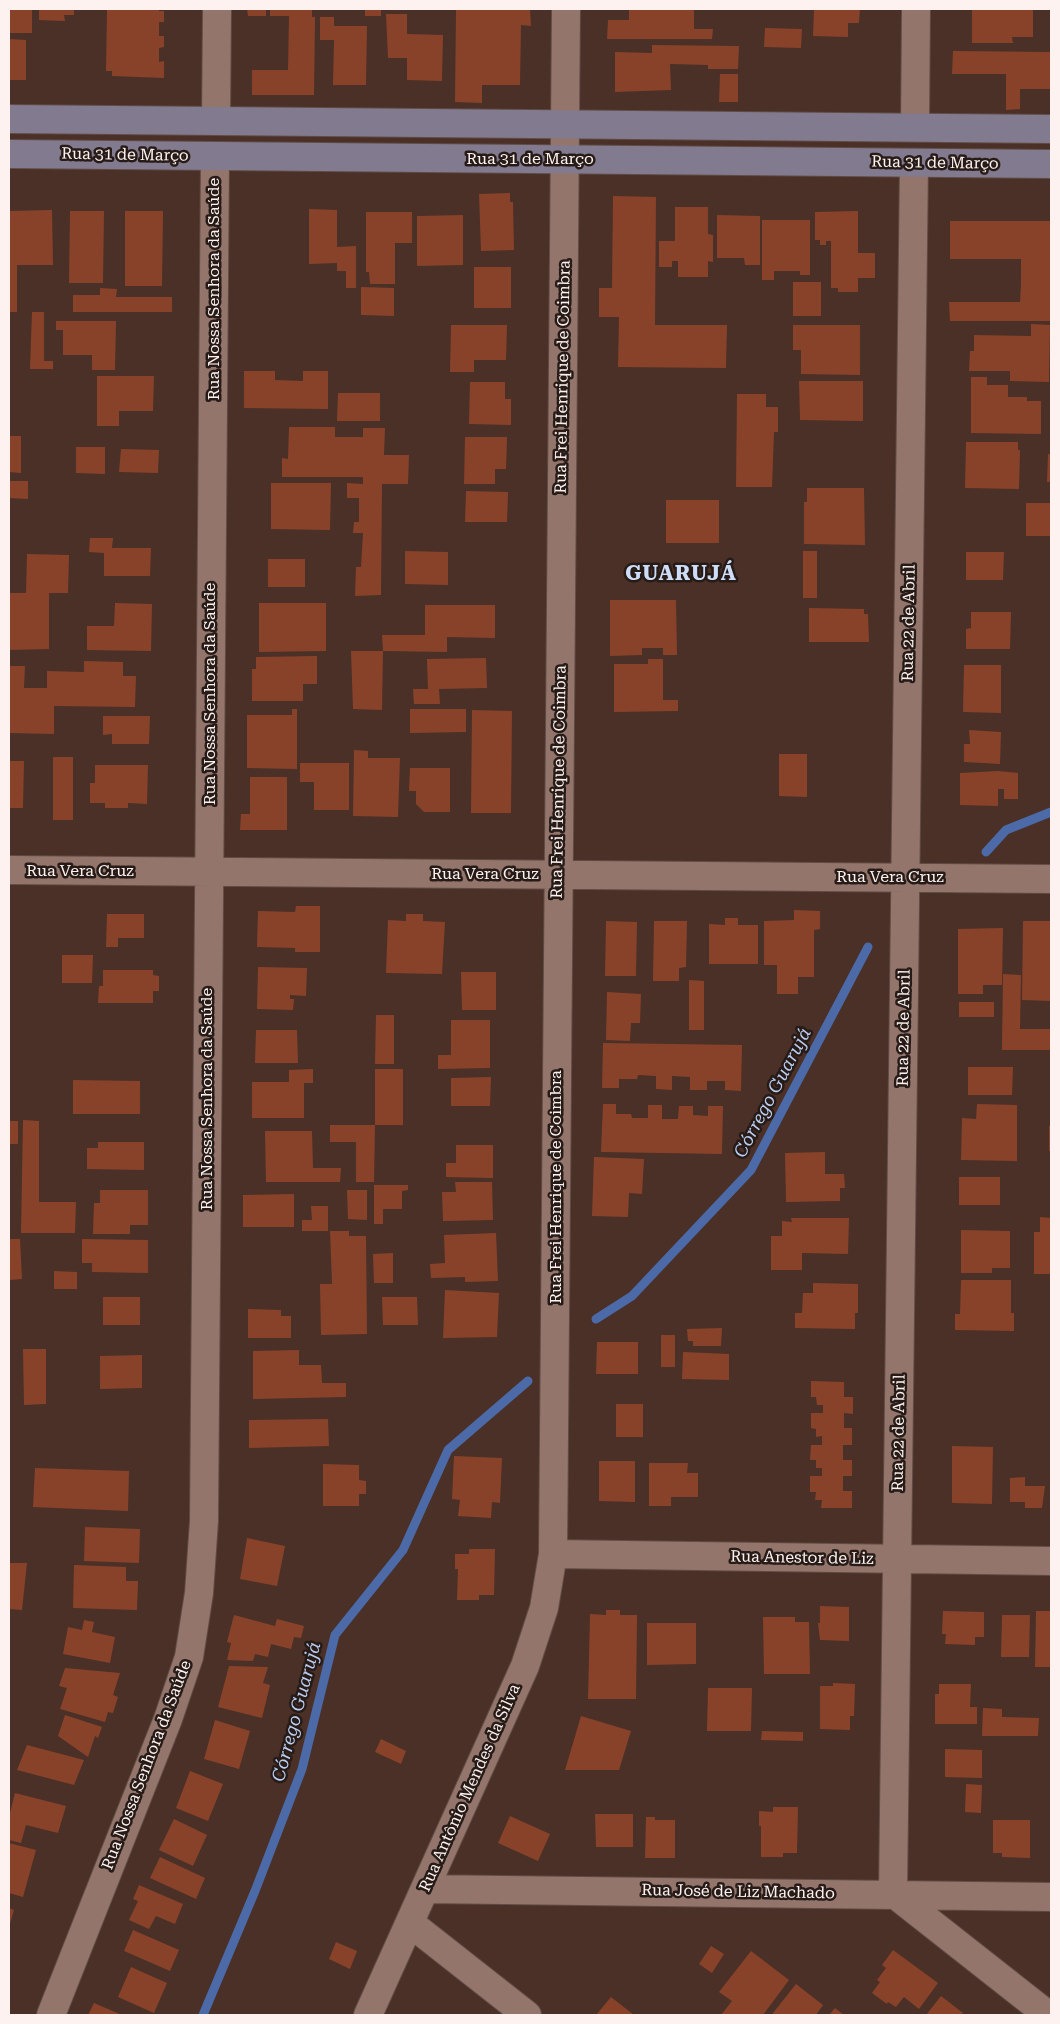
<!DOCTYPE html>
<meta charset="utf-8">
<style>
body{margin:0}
#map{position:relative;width:1060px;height:2024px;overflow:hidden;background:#4a3027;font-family:"Roboto Serif",serif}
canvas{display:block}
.frame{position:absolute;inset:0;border:10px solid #fdf2ef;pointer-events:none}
</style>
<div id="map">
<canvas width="1060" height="2024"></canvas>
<div class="frame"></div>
</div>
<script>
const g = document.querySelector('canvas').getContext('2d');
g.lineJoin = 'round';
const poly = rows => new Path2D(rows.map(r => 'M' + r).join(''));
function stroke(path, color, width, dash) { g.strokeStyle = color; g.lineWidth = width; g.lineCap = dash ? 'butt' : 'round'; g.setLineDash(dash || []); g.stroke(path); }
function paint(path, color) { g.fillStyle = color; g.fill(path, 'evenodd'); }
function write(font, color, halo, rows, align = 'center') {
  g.font = font + ' "Roboto Serif",serif'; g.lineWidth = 5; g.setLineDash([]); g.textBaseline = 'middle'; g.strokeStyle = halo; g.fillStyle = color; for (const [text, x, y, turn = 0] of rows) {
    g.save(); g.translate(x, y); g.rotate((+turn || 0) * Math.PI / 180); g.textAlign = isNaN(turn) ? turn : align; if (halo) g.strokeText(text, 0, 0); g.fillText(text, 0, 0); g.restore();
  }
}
stroke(poly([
 [986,852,1006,830,1051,812],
 [596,1319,632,1296,751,1170,868,947],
 [203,2015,255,1891,302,1769,335,1635,403,1550,448,1450,528,1381]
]), '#4b6aa7', 9);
paint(poly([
 [9,9,32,9,32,33,9,33],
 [39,9,74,9,74,15,64,15,65,21,39,20],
 [107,9,159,9,159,11,164,11,164,22,159,22,159,36,164,36,164,47,159,48,159,62,164,61,164,78,112,76,112,71,106,71],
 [247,9,266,9,266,16,248,16],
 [270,9,312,9,312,17,315,17,314,95,252,95,252,70,288,70,289,16,270,16],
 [365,9,381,9,381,16,365,16],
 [456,9,530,9,531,26,521,25,520,85,482,85,482,103,455,102],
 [629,9,694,9,694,29,713,29,712,39,607,39,608,20,629,20],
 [814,9,860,9,859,23,848,23,848,37,813,36],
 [972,9,1033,9,1033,37,1012,37,1013,43,972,43],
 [386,14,407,14,407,34,443,35,442,81,407,80,407,58,388,58],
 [320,17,334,17,334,26,367,26,366,85,333,85,334,40,320,40],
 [765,28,802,29,801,48,764,47],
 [9,39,26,40,26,80,9,80],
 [652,45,739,46,738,69,708,69,708,65,670,64,671,90,615,92,615,52,652,53],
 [953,51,1051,52,1051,89,1020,89,1020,109,1006,110,1006,74,952,74],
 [720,74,738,74,738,102,719,102],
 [510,193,510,202,513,202,514,250,481,251,479,194],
 [613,196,656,197,655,325,727,325,726,368,618,367,619,317,599,317,599,288,612,288],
 [675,207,708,207,708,234,713,235,713,262,708,261,708,277,678,277,678,261,672,261,672,267,659,267,659,241,675,241],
 [309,209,337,210,337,247,356,246,356,288,346,288,346,271,337,271,337,263,309,264],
 [52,210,53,265,17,265,17,312,9,312,9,211],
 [70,211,104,211,103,283,69,283],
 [125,211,163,211,162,286,125,286],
 [858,211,858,253,875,253,875,278,858,278,858,292,838,292,838,288,831,288,831,241,826,241,826,245,820,245,820,240,815,240,815,212],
 [366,212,412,212,412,243,395,243,395,284,370,284,369,272,366,272],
 [463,215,463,265,417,266,417,216],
 [717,215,760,216,760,265,745,265,744,258,717,258],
 [762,220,810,220,810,275,800,275,800,271,774,271,774,280,762,280],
 [950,221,1051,221,1051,321,950,321,949,302,1020,302,1021,284,1021,259,950,259],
 [474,267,511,267,511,308,474,308],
 [793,282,821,282,821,316,793,316],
 [361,287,394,288,394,316,361,315],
 [100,288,117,289,116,297,172,297,172,312,73,312,73,295,100,295],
 [32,312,44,312,44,361,53,361,53,369,30,369],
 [56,321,116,321,115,370,92,370,92,355,63,355,63,330,56,330],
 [1031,324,1050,325,1049,382,1010,381,1010,371,969,371,970,351,974,351,974,335,1031,336],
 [451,325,507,325,506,360,474,360,474,372,450,372],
 [793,325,860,325,860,375,801,374,801,350,793,350],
 [244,371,275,371,275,380,303,381,303,371,328,371,328,409,244,408],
 [97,376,154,376,153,411,119,411,119,426,97,426],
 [971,377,987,377,987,385,1008,385,1008,397,1027,397,1027,401,1041,401,1041,434,971,433],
 [799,381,863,381,863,421,800,420],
 [470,382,505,382,505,399,511,399,511,425,469,424],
 [338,393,380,393,380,421,337,421],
 [737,394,766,394,766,407,778,407,778,432,774,432,772,487,736,487],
 [289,427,335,427,335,437,363,437,363,428,385,428,384,455,409,455,408,484,382,484,381,595,355,596,356,567,361,567,363,533,353,533,354,522,359,522,359,498,347,498,347,483,363,484,363,477,282,477,282,458,288,459],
 [9,436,21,436,21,473,9,472],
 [465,437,507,437,506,469,495,469,495,484,464,484],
 [966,442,1018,442,1018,450,1020,450,1019,489,965,488],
 [76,447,105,447,105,474,76,473],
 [121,449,159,450,158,473,119,472],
 [1048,454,1051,454,1051,482,1047,482],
 [9,481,28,481,28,499,9,498],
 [271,483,331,483,330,530,271,529],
 [807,488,864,488,865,545,804,544,804,502,807,502],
 [466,491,508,492,507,522,465,522],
 [666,500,719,500,719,543,666,543],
 [1026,503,1051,503,1051,536,1026,536],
 [90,538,113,538,112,548,151,548,150,576,104,576,104,553,89,552],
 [405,551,448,552,448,585,405,584],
 [803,551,817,551,817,598,803,598],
 [966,552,1004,552,1003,580,966,580],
 [27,554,69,555,68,593,49,593,49,649,9,650,9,593,26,593],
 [268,559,305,559,305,587,268,587],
 [610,600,676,600,677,655,663,655,663,648,642,648,642,655,610,656],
 [115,603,152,604,151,651,87,650,87,626,114,626],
 [259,603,326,603,326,651,259,652],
 [425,605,495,605,495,638,447,637,447,652,383,651,382,635,425,635],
 [809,608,864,609,864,614,868,614,869,642,809,642],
 [971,612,1011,612,1010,649,966,649,966,629,971,628],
 [351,651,383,651,382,710,353,709],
 [317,656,317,684,303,684,303,701,252,701,252,669,256,669,256,657],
 [486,658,487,688,439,689,440,704,414,704,413,689,428,689,427,659],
 [648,659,663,659,663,700,678,700,678,711,614,712,614,664,648,664],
 [84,661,123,662,123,676,136,676,135,707,54,706,54,734,9,733,9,666,25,666,24,688,47,688,47,671,84,672],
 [964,665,1001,665,1001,713,963,712],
 [292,709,297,709,297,769,247,768,247,715,292,715],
 [410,709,466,709,466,732,410,733],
 [472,710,512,711,511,813,471,813],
 [103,716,150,716,149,744,112,744,112,734,103,735],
 [969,730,1001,732,1000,764,964,762,964,744,970,744],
 [354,750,368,751,368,758,400,758,398,817,353,816],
 [779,754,807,754,807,797,779,796],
 [53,757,73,757,73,820,53,820],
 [9,761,24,761,23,808,9,808],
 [300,763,349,763,349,810,314,810,314,782,300,782],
 [95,765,148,765,147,804,128,803,128,808,105,808,105,803,90,803,90,783,95,783],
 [410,768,450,768,450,812,424,812,416,804,416,791,409,791],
 [998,771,1018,773,1018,799,1004,799,1004,789,998,789,998,806,960,805,960,773],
 [250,777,287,777,287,830,240,830,241,814,250,814],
 [296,906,320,906,320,952,295,952,295,948,257,947,258,911,295,912],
 [794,910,820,911,820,929,814,930,814,977,798,977,798,994,777,994,777,965,764,965,764,921,794,920],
 [107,914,144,914,144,938,118,938,118,947,106,947],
 [406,914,423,914,423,921,445,922,442,974,386,973,388,920,406,921],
 [725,918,738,918,738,925,758,925,758,964,709,964,709,924,725,925],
 [606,921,637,922,636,976,605,976],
 [654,921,687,921,686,967,679,968,679,981,653,981],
 [1023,921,1051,921,1051,1001,1022,1000],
 [1003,928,1002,985,983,985,983,994,958,994,958,929],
 [62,955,93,955,92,983,62,983],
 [258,967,307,968,306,996,290,995,290,999,294,999,293,1010,257,1009],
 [103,970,153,970,153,975,159,976,159,991,153,991,153,1003,98,1003,99,986,103,986],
 [461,972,496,972,496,1010,462,1010],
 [1003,974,1021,975,1020,1029,1051,1029,1051,1050,1002,1050],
 [689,980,704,981,704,1030,689,1030],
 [607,992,641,994,640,1023,631,1023,630,1041,606,1040],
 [959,1002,994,1002,994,1017,959,1017],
 [376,1015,394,1015,394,1064,375,1064],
 [451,1020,490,1020,490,1068,438,1069,438,1055,451,1055],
 [256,1030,297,1030,298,1063,255,1063],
 [603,1043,742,1045,741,1091,725,1090,725,1081,707,1081,707,1090,690,1090,690,1077,672,1076,672,1090,656,1089,656,1076,638,1075,637,1079,619,1079,619,1088,602,1088],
 [968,1067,1013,1067,1012,1095,968,1095],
 [313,1069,313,1083,304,1083,304,1118,252,1118,252,1082,289,1082,289,1070],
 [375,1069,403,1069,403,1125,375,1125],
 [491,1077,490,1106,451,1106,451,1078],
 [73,1080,140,1081,140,1114,73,1114],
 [603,1104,616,1104,616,1114,631,1114,632,1118,648,1118,648,1105,662,1105,662,1119,678,1119,679,1106,693,1106,693,1115,708,1116,708,1106,723,1106,722,1154,601,1152],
 [977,1104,1017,1105,1017,1161,961,1160,962,1118,976,1119],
 [23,1120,39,1121,39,1202,76,1202,75,1233,21,1233],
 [9,1121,18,1121,18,1144,9,1144],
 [330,1125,375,1125,374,1182,356,1182,356,1142,330,1142],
 [1049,1126,1051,1126,1051,1151,1049,1151],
 [265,1131,312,1131,313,1168,341,1168,340,1182,266,1182],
 [98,1142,144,1142,144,1170,87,1169,87,1148,98,1148],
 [456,1145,493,1145,493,1178,446,1177,446,1163,456,1163],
 [825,1152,825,1174,844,1174,845,1188,840,1188,840,1201,786,1202,785,1153],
 [594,1157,644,1159,642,1194,629,1193,628,1217,592,1216],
 [959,1177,1000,1177,1000,1205,959,1205],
 [455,1182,492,1182,493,1220,443,1221,442,1192,456,1192],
 [374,1185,408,1185,408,1190,402,1191,402,1209,383,1209,383,1224,374,1224],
 [100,1190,148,1190,148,1225,130,1225,130,1234,93,1234,94,1203,100,1203],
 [347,1190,367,1190,367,1220,348,1219],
 [294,1194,294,1227,243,1227,243,1195],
 [311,1206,328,1206,328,1231,302,1231,302,1220,312,1220],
 [1040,1217,1051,1218,1051,1274,1034,1274,1034,1232,1040,1232],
 [791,1218,849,1218,848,1254,802,1253,802,1270,771,1270,771,1236,782,1236,782,1221,792,1222],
 [961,1230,1010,1231,1010,1268,992,1268,992,1273,961,1273],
 [330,1231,349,1231,349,1236,366,1236,367,1334,321,1335,320,1284,332,1284],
 [496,1233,498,1281,465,1282,465,1277,431,1278,430,1264,445,1263,444,1235],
 [9,1239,20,1239,22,1279,9,1280],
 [82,1239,148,1240,148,1273,92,1272,92,1263,82,1263],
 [393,1253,393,1283,374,1283,373,1254],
 [54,1271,77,1272,77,1289,54,1289],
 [961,1280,1011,1280,1011,1313,1014,1313,1014,1331,955,1330,955,1314,960,1314],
 [813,1283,858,1284,858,1313,855,1313,855,1329,795,1328,795,1313,802,1313,803,1293,813,1293],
 [445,1290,499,1293,497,1337,443,1338],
 [103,1297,140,1297,140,1325,103,1325],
 [382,1297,417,1297,418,1325,383,1325],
 [248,1309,281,1310,281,1316,291,1316,291,1338,248,1338],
 [722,1328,721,1346,693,1346,693,1341,688,1341,687,1329],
 [661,1335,675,1335,675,1367,661,1367],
 [597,1342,638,1342,638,1374,596,1374],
 [23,1349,46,1349,46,1404,24,1405],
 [299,1350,299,1365,321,1365,322,1383,346,1383,346,1397,253,1399,253,1351],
 [683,1352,729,1354,729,1380,682,1379],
 [142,1355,142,1388,100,1389,100,1356],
 [811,1381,844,1382,844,1397,853,1397,853,1414,844,1413,844,1428,852,1428,852,1445,843,1445,843,1460,852,1460,852,1476,843,1476,843,1491,852,1491,852,1508,821,1508,822,1500,815,1500,816,1492,810,1492,810,1476,822,1476,822,1468,816,1468,816,1460,810,1460,811,1445,822,1445,822,1436,816,1437,816,1429,811,1428,811,1413,823,1413,823,1405,817,1405,816,1397,811,1397],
 [616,1404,643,1404,643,1437,616,1437],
 [328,1419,329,1446,249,1448,249,1420],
 [952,1446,993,1447,992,1504,952,1503],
 [454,1456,502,1458,500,1503,492,1502,491,1518,458,1516,460,1500,452,1499],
 [599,1461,635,1461,635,1502,599,1501],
 [649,1463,688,1463,687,1473,698,1473,698,1497,671,1497,671,1506,649,1506],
 [323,1464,359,1465,359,1480,366,1481,366,1494,359,1494,359,1506,323,1506],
 [35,1468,129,1471,128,1511,33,1507],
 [1025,1477,1025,1486,1045,1486,1042,1508,1025,1508,1025,1502,1010,1502,1010,1478],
 [85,1527,140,1529,139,1563,84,1561],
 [247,1538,285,1546,277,1586,240,1579],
 [469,1549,495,1549,494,1595,479,1595,479,1600,457,1600,458,1569,455,1569,455,1554,469,1554],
 [9,1563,27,1563,22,1610,9,1609],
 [74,1565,126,1567,126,1581,138,1581,137,1610,73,1608],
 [820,1606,849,1607,849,1641,820,1640,818,1623,820,1623],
 [606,1610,620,1610,620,1615,637,1615,636,1699,588,1699,590,1614,606,1615],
 [943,1611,984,1612,984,1637,975,1637,975,1645,945,1644,946,1634,942,1634],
 [1036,1611,1051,1611,1051,1667,1035,1667],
 [234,1615,275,1626,277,1619,304,1626,301,1638,294,1637,291,1649,271,1644,268,1657,255,1654,253,1661,227,1660,231,1643,227,1642],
 [1002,1615,1030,1615,1029,1657,1001,1657],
 [763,1617,795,1617,795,1622,809,1622,810,1674,764,1674],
 [84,1620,94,1622,92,1632,115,1637,110,1663,63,1654,68,1627,82,1630],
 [647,1623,696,1623,696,1664,647,1665],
 [229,1666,268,1667,263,1683,270,1685,262,1718,218,1707],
 [65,1668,120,1673,113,1695,118,1697,113,1713,108,1712,105,1722,60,1709,67,1688,59,1686],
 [833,1683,855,1684,854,1716,850,1716,850,1730,820,1729,820,1686,833,1686],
 [939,1684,971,1684,970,1707,977,1707,977,1724,935,1724,935,1694,939,1694],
 [708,1688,752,1688,751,1731,707,1731],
 [983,1708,1002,1709,1002,1717,1039,1718,1038,1736,982,1736],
 [65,1715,102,1727,98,1738,95,1736,88,1757,58,1736],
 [581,1716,631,1731,619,1770,565,1770],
 [215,1720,250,1731,239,1769,204,1759],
 [762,1731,803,1732,803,1741,761,1740],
 [381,1739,406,1751,401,1764,375,1752],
 [27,1745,84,1760,74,1785,17,1770],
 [945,1749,982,1750,982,1778,945,1777],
 [190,1771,223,1784,208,1821,176,1808],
 [966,1784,982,1785,981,1813,965,1812],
 [15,1793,66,1806,58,1833,26,1825,21,1843,9,1840,9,1817],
 [773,1807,798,1807,797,1853,783,1853,783,1857,761,1857,761,1826,759,1826,759,1811,773,1812],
 [595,1814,633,1814,633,1847,596,1847],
 [510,1816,550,1834,538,1861,498,1843],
 [646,1817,655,1817,655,1820,675,1820,675,1858,645,1858],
 [174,1819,207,1835,193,1866,159,1850],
 [993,1820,1030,1820,1030,1858,1002,1857,1002,1853,993,1853],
 [9,1843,36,1850,23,1897,9,1893],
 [160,1857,205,1878,196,1899,150,1878],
 [139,1885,183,1904,175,1924,156,1916,149,1929,129,1920,138,1901,133,1899],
 [9,1908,14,1910,9,1927],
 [133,1930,179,1950,170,1971,124,1951],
 [336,1942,357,1951,350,1969,329,1959],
 [711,1946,724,1954,712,1973,699,1964],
 [893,1950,938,1983,919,2009,904,1997,896,2007,888,2002,887,2004,872,1993,880,1982,877,1980,886,1968,882,1965],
 [751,1951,789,1980,763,2015,721,2015,732,2001,719,1992],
 [131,1967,167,1983,154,2013,118,1997],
 [796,1984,823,2005,816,2015,775,2015,773,2013],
 [941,1996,963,2013,961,2015,926,2015],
 [611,1997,634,2015,596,2015],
 [94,2003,122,2015,88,2015],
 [835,2008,844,2015,829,2015]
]), '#89422a');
const minor = poly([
 [216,121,217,9],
 [915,127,916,9],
 [914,163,893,1893,1048,2015],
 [9,870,1051,879],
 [553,1554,1051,1561],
 [425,1889,1051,1897],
 [410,1923,527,2015],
 [51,2015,168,1719,189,1657,199,1593,204,1521,215,156],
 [368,2015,525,1666,544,1608,553,1554,566,9]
]);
const secondary = poly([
 [9,119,1051,129],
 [9,154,1051,164]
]);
stroke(minor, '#604c45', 30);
stroke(secondary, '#604c45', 30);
stroke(minor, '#93756b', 28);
stroke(secondary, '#827a8f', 28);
write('16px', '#fdf2ef', '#271b17', [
 ["Rua 31 de Março",125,155,1],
 ["Rua 31 de Março",530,159],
 ["Rua 31 de Março",935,163,1],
 ["Rua Nossa Senhora da Saúde",214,289,-90],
 ["Rua Frei Henrique de Coimbra",563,377,-89],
 ["Rua 22 de Abril",909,623,-89],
 ["Rua Nossa Senhora da Saúde",210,694,-90],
 ["Rua Frei Henrique de Coimbra",559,782,-89],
 ["Rua Vera Cruz",80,871],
 ["Rua Vera Cruz",485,874],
 ["Rua Vera Cruz",890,877],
 ["Rua 22 de Abril",904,1028,-89],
 ["Rua Nossa Senhora da Saúde",207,1099,-90],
 ["Rua Frei Henrique de Coimbra",556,1187,-90],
 ["Rua 22 de Abril",899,1433,-89],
 ["Rua Anestor de Liz",802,1558,1],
 ["Rua Nossa Senhora da Saúde",147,1765,-69],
 ["Rua Antônio Mendes da Silva",470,1788,-66],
 ["Rua José de Liz Machado",738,1892,1]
]);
write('italic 18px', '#bbcef1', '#271b17', [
 ["Córrego Guarujá",773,1093,-62],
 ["Córrego Guarujá",297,1712,-75]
]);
g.letterSpacing = '1px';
write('bold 21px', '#cfdef8', '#271b17', [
 ["GUARUJÁ",681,574]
]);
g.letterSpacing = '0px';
</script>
